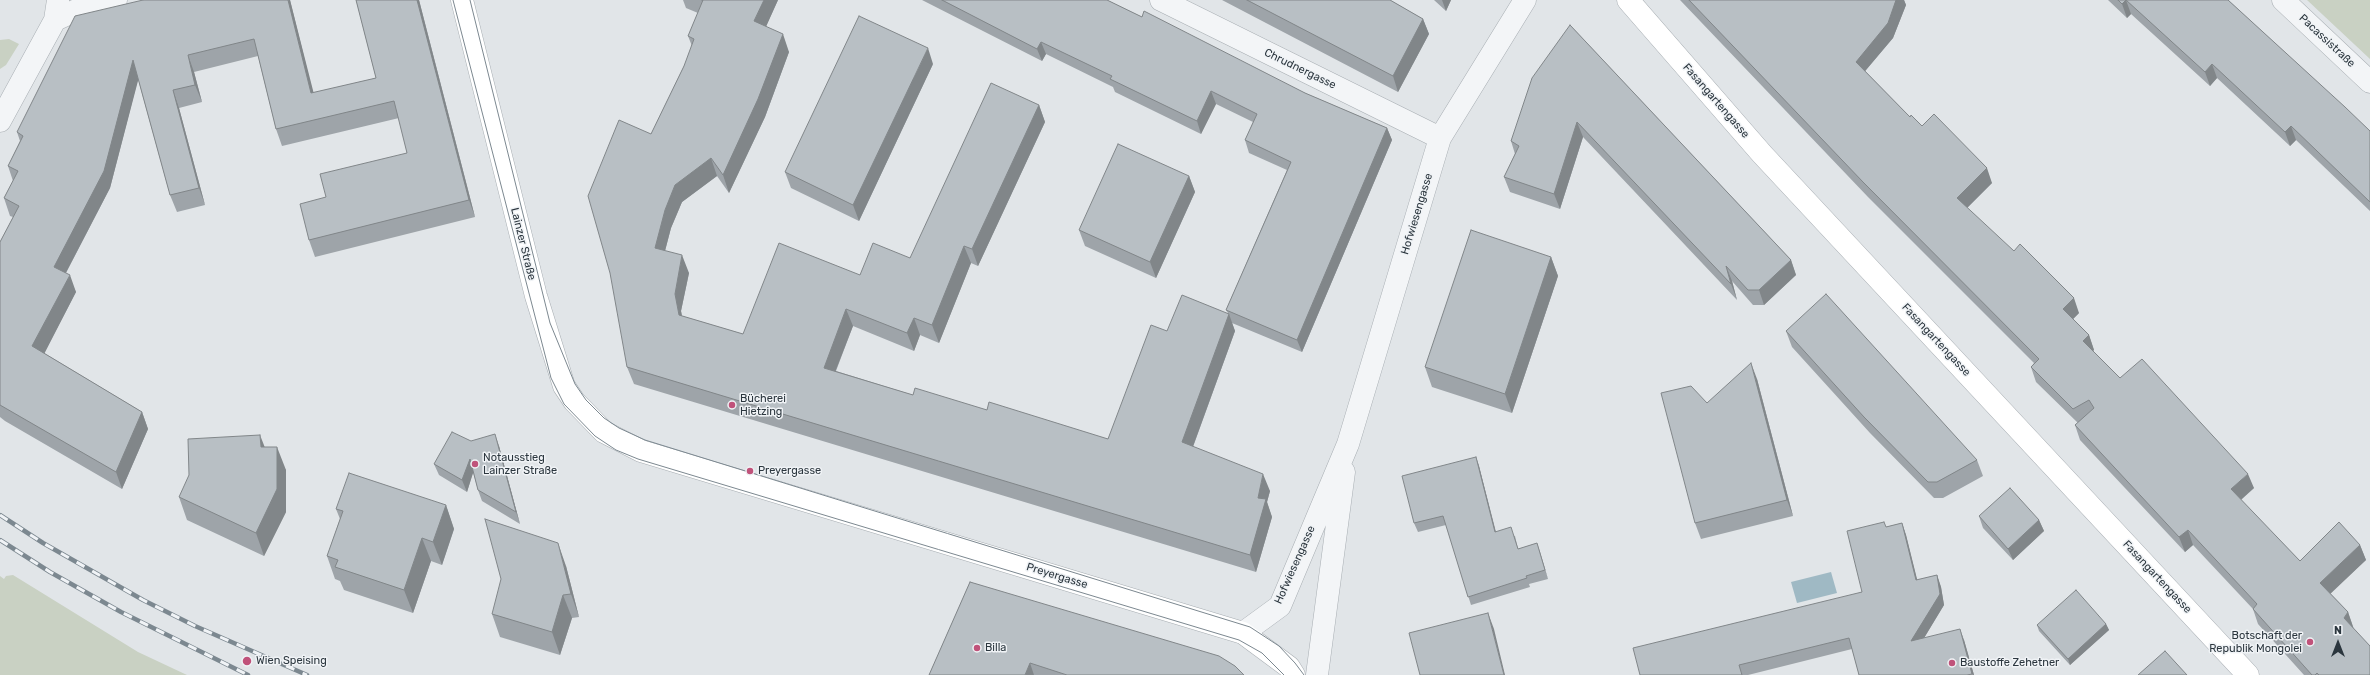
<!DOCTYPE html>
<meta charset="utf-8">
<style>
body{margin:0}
#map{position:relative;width:2370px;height:675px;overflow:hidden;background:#e1e5e8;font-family:Rubik,sans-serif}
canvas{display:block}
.north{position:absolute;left:2318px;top:623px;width:40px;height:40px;-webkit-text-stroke:3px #f0f3f6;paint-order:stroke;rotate:0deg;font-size:11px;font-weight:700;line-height:16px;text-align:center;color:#2b363e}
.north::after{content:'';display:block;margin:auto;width:14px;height:18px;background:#2b363e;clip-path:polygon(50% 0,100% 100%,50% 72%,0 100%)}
</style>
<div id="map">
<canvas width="2370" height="675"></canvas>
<div class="north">N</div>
</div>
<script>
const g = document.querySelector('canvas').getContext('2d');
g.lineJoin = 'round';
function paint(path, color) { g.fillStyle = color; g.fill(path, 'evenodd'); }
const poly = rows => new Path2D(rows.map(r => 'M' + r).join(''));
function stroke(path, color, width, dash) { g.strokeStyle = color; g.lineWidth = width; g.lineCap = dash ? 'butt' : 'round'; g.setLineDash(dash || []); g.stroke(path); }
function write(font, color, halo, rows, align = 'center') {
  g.font = font + ' Rubik,sans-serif'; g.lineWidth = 3; g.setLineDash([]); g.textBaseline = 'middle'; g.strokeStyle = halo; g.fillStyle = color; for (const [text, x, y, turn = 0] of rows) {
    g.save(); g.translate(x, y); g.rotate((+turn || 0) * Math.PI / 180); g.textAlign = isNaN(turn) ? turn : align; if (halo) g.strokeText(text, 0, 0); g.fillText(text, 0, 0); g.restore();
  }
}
paint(poly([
 [2307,0,2370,0,2370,59],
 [9,39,19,44,6,65,0,69,0,40],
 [13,575,138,652,187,675,0,675,0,576,4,579,6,576]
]), '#c9d1c3');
paint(poly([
 [1831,572,1837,593,1797,603,1791,582]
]), '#9fb9c4');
const street = poly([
 [1161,0,1440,138],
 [2283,0,2370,82],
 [55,20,83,7,116,0],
 [0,121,55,20,58,0],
 [1243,633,1280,606,1348,444,1440,138,1525,0],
 [1317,675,1344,472]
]);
const secondary = poly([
 [462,0,536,296,564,386,574,401,604,432,641,451,1243,633,1289,667,1294,675],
 [1628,0,1762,154,2248,675]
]);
stroke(street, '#a7adb2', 23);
stroke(secondary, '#a7adb2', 23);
stroke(street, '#f3f5f7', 22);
stroke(secondary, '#fff', 22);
stroke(poly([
 [453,0,551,378,564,404,595,436,616,450,638,459,1239,640,1262,653,1284,675],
 [470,0,550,323,575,384,586,400,604,418,619,428,645,440,1250,627,1279,646,1295,663,1304,675]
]), '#7c8890', 1);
const rail = poly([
 [0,515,43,543,143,600,195,626,307,675],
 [0,540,50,572,121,612,248,675]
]);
stroke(rail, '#7c8890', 4.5);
stroke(rail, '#f0f3f6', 3, [9]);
paint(poly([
 [290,0,313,93,376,78,356,0,419,0,475,217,315,257,309,240,326,197,407,153,399,118,282,146,276,129,258,56,194,72,202,102,179,108,205,205,177,212,170,195,138,79,110,188,66,273,76,292,44,353,142,412,148,429,122,489,5,421,0,417,0,242,13,217,10,216,4,198,13,181,8,166,20,141,17,132],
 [683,0,778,0,766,26,789,52,765,117,729,193,717,176,682,202,671,228,665,251,689,273,681,311,682,316,743,334,860,275,910,258,1039,105,1045,122,978,266,971,263,939,343,920,335,914,351,853,326,836,371,913,395,987,410,1108,439,1167,331,1228,313,1226,310,1287,170,1249,153,1245,140,1253,122,1216,104,1201,134,1115,92,1113,87,1046,54,1042,61,922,0,1107,0,1142,17,1305,93,1387,128,1392,140,1302,352,1232,323,1235,331,1193,447,1270,491,1267,502,1272,517,1256,572,634,384,627,367,651,134,684,66,692,46,688,36,698,13,686,8],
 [1222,0,1390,0,1423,19,1429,34,1398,92],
 [1434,0,1451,0,1446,11],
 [1680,0,1904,0,1906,5,1893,38,1865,71,1910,117,1992,183,1967,208,2079,313,2073,319,2089,335,2094,350,2093,351,2120,378,2254,488,2241,500,2300,561,2360,545,2366,560,2330,593,2348,612,2370,675,2304,675,2258,624,2253,609,2193,545,2185,552,2080,440,2075,425,2078,423,2036,382,2031,367,2034,363,1868,197],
 [2108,0,2228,0,2370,131,2370,211,2296,140,2290,146,2217,78,2210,86,2131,14,2127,18],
 [1570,25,1791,260,1796,275,1764,305,1753,305,1732,281,1737,300,1583,137,1560,209,1510,192,1504,177,1515,154,1511,141],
 [933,64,859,221,791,188,785,172],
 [1189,176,1195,192,1156,278,1085,246,1079,230],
 [1551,257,1558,276,1512,413,1432,387,1425,367],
 [1786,331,1977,460,1983,476,1943,498,1934,498,1870,433,1792,347],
 [1757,379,1793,516,1701,539,1695,523,1707,403],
 [471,441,499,446,520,524,482,501,478,490,473,472,467,492,439,475,434,464],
 [264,447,286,470,286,512,264,556,187,520,179,497],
 [1476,457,1479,466,1496,532,1515,536,1518,549,1537,543,1548,579,1529,584,1530,587,1471,605,1446,525,1418,532,1414,523],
 [446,505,454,529,442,565,431,561,413,613,344,590,340,581,335,579,327,556,340,519,336,509],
 [1979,516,2039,520,2044,531,2013,560,1983,528],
 [1902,523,1906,535,1917,580,1937,575,1941,587,1944,605,1924,638,1964,640,1974,675,1859,675,1852,649,1748,675,1640,675,1862,592,1886,527],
 [566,566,579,617,572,618,560,655,500,637,492,614],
 [970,582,1244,675,929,675],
 [2106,624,2109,630,2070,665,2039,631,2037,625]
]), '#9ea4a9');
paint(poly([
 [288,0,290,0,318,110,311,93],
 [417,0,419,0,475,217,469,200],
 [764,0,778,0,761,38,754,21],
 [1442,0,1451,0,1446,11],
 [1896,0,1904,0,1906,5,1893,38,1861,76,1856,62],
 [2126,0,2131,14,2127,18,2122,4],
 [1423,19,1429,34,1398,92,1393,76],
 [783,34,789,52,765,117,729,193,723,175],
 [1041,42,1046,54,1042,61,1037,49],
 [928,48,933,64,859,221,853,205],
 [188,55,194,72,202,102,195,85],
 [133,60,139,77,110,188,60,284,54,267],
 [2212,64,2217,78,2210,86,2205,72],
 [173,90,179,108,205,205,199,188],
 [1211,91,1216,104,1201,134,1197,121],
 [1039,105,1045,122,978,266,972,249],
 [1577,122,1583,137,1560,209,1554,194],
 [2291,126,2296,140,2290,146,2285,132],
 [1387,128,1392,140,1302,352,1297,340],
 [711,158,717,176,682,202,671,228,661,266,655,248,665,210,675,185],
 [1987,168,1992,183,1962,213,1957,198],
 [1189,176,1195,192,1156,278,1150,262],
 [964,246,971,263,939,343,932,325],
 [682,255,689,273,681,311,685,332,679,315,675,294],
 [1551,257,1558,276,1512,413,1505,394],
 [1791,260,1796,275,1764,305,1759,290],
 [1726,266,1732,281,1737,300,1731,284],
 [70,275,76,292,39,364,32,346],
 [2074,298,2079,313,2068,324,2063,309],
 [846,309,853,326,830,385,824,368],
 [1229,314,1235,331,1188,460,1182,442],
 [914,318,920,335,914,351,907,333],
 [2089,335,2094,350,2088,356,2083,341],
 [1751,363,1757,379,1793,516,1787,500],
 [142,412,148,429,122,489,116,472],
 [495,434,499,446,520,524,516,512],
 [260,435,269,458,261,447],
 [277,447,286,470,286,512,264,556,256,533],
 [1476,457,1479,466,1498,541,1495,532],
 [470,459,474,470,467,492,462,480],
 [1263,474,1270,491,1267,502,1272,517,1256,572,1250,555,1258,498],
 [2248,474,2254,488,2236,504,2231,489],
 [446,505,454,529,442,565,433,542],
 [2039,520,2044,531,2013,560,2008,549],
 [1902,523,1906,535,1920,591,1916,580],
 [2188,530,2193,545,2185,552,2179,537],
 [422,538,431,561,413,613,404,590],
 [558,543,566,566,579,617,571,594],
 [1537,543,1540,552,1548,579,1545,570],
 [2360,545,2366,560,2326,598,2320,583],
 [1937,575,1941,587,1944,605,1915,653,1911,641],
 [563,595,572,618,560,655,552,632],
 [2348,612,2353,627,2350,633,2344,618],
 [1488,613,1494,629,1505,675,1504,675],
 [2106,624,2109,630,2070,665,2068,659],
 [1960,629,1964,640,1974,675,1973,675,1972,674],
 [1030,663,1034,675,1025,675]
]), '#818689');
const building = poly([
 [143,0,288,0,311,93,376,78,356,0,417,0,469,200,309,240,300,204,326,197,320,174,407,153,394,101,276,129,254,39,188,55,195,85,173,90,199,188,170,195,133,60,104,171,54,267,70,275,32,346,142,412,116,472,0,405,0,242,19,206,4,198,18,171,8,166,23,136,17,132,75,16,143,0],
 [702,0,764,0,754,21,783,34,758,99,723,175,711,158,675,185,665,210,655,248,682,255,675,294,679,315,743,334,779,243,860,275,873,243,910,258,991,83,1039,105,972,249,964,246,932,325,914,318,907,333,846,309,824,368,913,395,915,388,987,410,989,402,1108,439,1151,325,1167,331,1182,295,1229,314,1182,442,1263,474,1258,498,1266,499,1250,555,627,367,610,273,588,196,619,120,651,134,684,66,694,39,688,36,703,0,702,0],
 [942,0,1107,0,1142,17,1144,11,1305,93,1387,128,1297,340,1226,310,1291,162,1245,140,1257,114,1211,91,1197,121,1110,79,1112,76,1041,42,1037,49,942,0],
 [1247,0,1390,0,1423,19,1393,76,1247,0],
 [1689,0,1896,0,1888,23,1856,62,1910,117,1911,115,1922,126,1934,114,1987,168,1957,198,2014,251,2020,244,2074,298,2063,309,2089,335,2083,341,2120,378,2142,359,2248,474,2231,489,2300,561,2339,522,2360,545,2320,583,2348,612,2344,618,2370,646,2370,675,2319,675,2317,673,2315,675,2312,675,2253,609,2257,604,2188,530,2179,537,2075,425,2094,408,2089,400,2073,409,2031,367,2039,359,1863,182,1689,0],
 [2118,0,2228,0,2345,107,2370,131,2370,202,2291,126,2285,132,2212,64,2205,72,2126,0,2122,4,2118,0],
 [859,16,928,48,853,205,785,172,859,16],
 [1570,25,1791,260,1759,290,1748,290,1726,266,1731,284,1577,122,1554,194,1504,177,1519,146,1511,141,1532,78,1570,25],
 [1118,144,1189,176,1150,262,1079,230,1118,144],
 [1471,230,1551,257,1505,394,1425,367,1471,230],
 [1826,294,1977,460,1937,482,1928,482,1864,417,1786,331,1826,294],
 [1751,363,1787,500,1695,523,1661,393,1691,386,1707,403,1751,363],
 [452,432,471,441,495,434,516,512,478,490,470,459,462,480,434,464,452,432],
 [260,435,261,447,277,447,277,489,256,533,179,497,189,475,188,439,260,435],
 [1476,457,1495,532,1511,527,1518,549,1537,543,1545,570,1526,576,1527,578,1468,597,1443,516,1414,523,1402,476,1476,457],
 [349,473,446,505,433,542,422,538,404,590,335,567,338,560,327,556,343,511,336,509,349,473],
 [2010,488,2039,520,2008,549,1979,516,2010,488],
 [485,519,558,543,571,594,563,595,552,632,492,614,501,579,485,519],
 [1884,522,1886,527,1902,523,1916,580,1937,575,1940,594,1911,641,1960,629,1972,674,1967,675,1859,675,1849,638,1739,665,1742,675,1640,675,1633,648,1862,592,1847,531,1884,522],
 [970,582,1219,656,1235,666,1244,675,1067,675,1030,663,1025,675,929,675,970,582],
 [2076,590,2106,624,2068,659,2037,625,2076,590],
 [1488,613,1504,675,1420,675,1409,633,1488,613],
 [2165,651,2187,675,2138,675,2165,651]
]);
paint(building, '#b8bfc4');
stroke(building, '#818689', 1);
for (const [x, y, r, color] of [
 [732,405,4,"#c0527a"],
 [475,464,4,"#c0527a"],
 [750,471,4,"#c0527a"],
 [2310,642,4,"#c0527a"],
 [977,648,4,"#c0527a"],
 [247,661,5,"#c0527a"],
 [1952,663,4,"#c0527a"]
]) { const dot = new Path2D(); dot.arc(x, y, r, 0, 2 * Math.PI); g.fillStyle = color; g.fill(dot); stroke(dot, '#f0f3f6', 1.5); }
write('11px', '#2b363e', '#f0f3f6', [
 ["Pacassistraße",2327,41,43],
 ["Chrudnergasse",1300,69,26],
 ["Fasangartengasse",1716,101,49],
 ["Hofwiesengasse",1417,214,-73],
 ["Lainzer Straße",523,244,76],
 ["Fasangartengasse",1936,340,47],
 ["Hofwiesengasse",1295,565,-66],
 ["Preyergasse",1057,576,17],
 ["Fasangartengasse",2157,577,47]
]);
write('11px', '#2b363e', '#f0f3f6', [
 ["Bücherei",740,399],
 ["Hietzing",740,412],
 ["Notausstieg",483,458],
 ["Lainzer Straße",483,471],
 ["Preyergasse",758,471],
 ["Botschaft der",2302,636,"right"],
 ["Republik Mongolei",2302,649,"right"],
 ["Billa",985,648],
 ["Wien Speising",256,661],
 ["Baustoffe Zehetner",1960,663]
], 'left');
</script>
